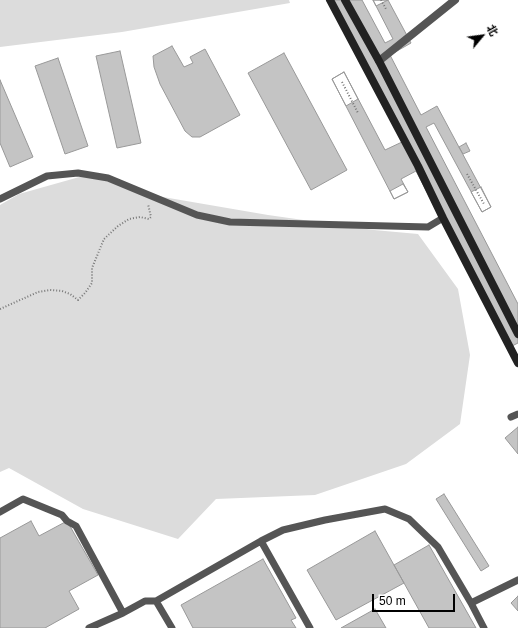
<!DOCTYPE html>
<meta charset="utf-8">
<style>
body{margin:0}
#map{position:relative;width:518px;height:628px;overflow:hidden;background:#fff;font-family:Arial,"Noto Sans SC",sans-serif}
canvas{display:block}
.north{position:absolute;left:462px;top:16px;width:40px;height:40px;-webkit-text-stroke:3px #fff;paint-order:stroke;rotate:61deg;font-size:11px;font-weight:700;line-height:16px;text-align:center;color:#000}
.north::after{content:'';display:block;margin:auto;width:14px;height:18px;background:#000;clip-path:polygon(50% 0,100% 100%,50% 72%,0 100%)}
.scale{position:absolute;left:372px;top:594px;width:83px;height:18px;box-sizing:border-box;border:2px solid #000;border-top:0;padding-left:5px;font-size:12px;line-height:14px;white-space:nowrap;color:#000;-webkit-text-stroke:3px #fff;paint-order:stroke}
</style>
<div id="map">
<canvas width="518" height="628"></canvas>
<div class="north">北</div>
<div class="scale">50 m</div>
</div>
<script>
const g = document.querySelector('canvas').getContext('2d');
g.lineJoin = 'round';
function paint(path, color) { g.fillStyle = color; g.fill(path, 'evenodd'); }
const poly = rows => new Path2D(rows.map(r => 'M' + r).join(''));
function stroke(path, color, width, dash) { g.strokeStyle = color; g.lineWidth = width; g.lineCap = dash ? 'butt' : 'round'; g.setLineDash(dash || []); g.stroke(path); }
paint(poly([
 [0,0,289,0,290,3,122,32,0,47],
 [90,174,163,197,268,215,374,230,418,234,458,289,470,355,460,424,406,464,315,495,216,499,178,539,83,509,9,468,0,472,0,205,19,194]
]), '#dcdcdc');
const building = poly([
 [329,0,362,0,385,43,393,39,373,0,388,0,411,43,390,55,421,115,437,106,491,207,482,212,434,123,426,127,518,304,518,343,508,348,416,171,401,179,408,192,394,199,332,79,344,72,385,150,402,142,329,0],
 [373,0,388,0,376,6,373,0],
 [172,46,184,67,193,63,190,57,205,49,240,115,200,137,192,137,185,131,160,84,154,67,153,56,172,46],
 [120,51,141,143,117,148,96,56,120,51],
 [284,53,347,170,311,190,248,73,284,53],
 [58,58,88,146,65,154,35,66,58,58],
 [344,72,358,99,346,106,332,79,344,72],
 [0,80,33,157,10,167,0,143,0,80],
 [466,143,470,151,463,154,459,147,466,143],
 [403,184,408,192,394,199,390,191,403,184],
 [481,187,491,207,482,212,471,192,481,187],
 [518,427,518,454,505,438,518,427],
 [444,494,489,566,481,571,436,499,444,494],
 [31,521,39,536,67,521,98,575,69,591,79,609,45,628,0,628,0,538,31,521],
 [375,531,404,583,336,620,307,570,375,531],
 [429,545,476,628,429,628,394,565,429,545],
 [263,559,296,618,291,620,296,628,193,628,181,605,263,559],
 [518,596,518,611,511,603,518,596],
 [375,609,386,628,341,628,375,609]
]);
paint(building, '#c4c4c4');
stroke(building, '#999', 1);
stroke(poly([
 [381,0,386,9],
 [342,82,358,113],
 [467,174,484,204],
 [0,309,38,292,50,290,62,291,70,294,78,300,85,293,92,283,92,268,104,239,118,226,129,219,140,217,149,219,151,217,148,204]
]), '#777', 2, [1, 2]);
stroke(poly([
 [0,199,47,176,78,173,108,178,197,215,230,222,428,227,443,218],
 [511,417,518,414],
 [0,512,23,499,62,515,67,521,76,526,123,613],
 [471,603,484,628],
 [89,628,123,613,145,601,156,601],
 [172,628,156,601,261,541],
 [310,628,261,541,283,530,325,520,385,509,409,519,438,547,471,603,518,580]
]), '#555', 7);
stroke(poly([
 [379,61,455,0]
]), '#555', 8);
stroke(poly([
 [330,0,418,166,443,218,518,363],
 [345,0,379,61,518,334]
]), '#222', 8);
</script>
